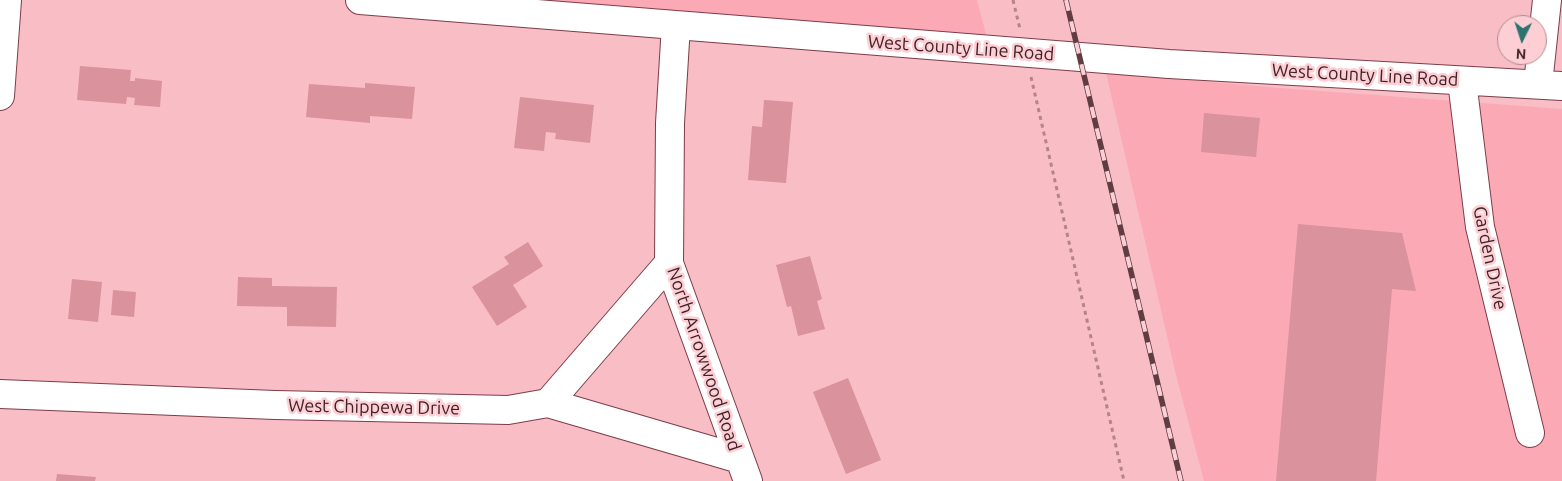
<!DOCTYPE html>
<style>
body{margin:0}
#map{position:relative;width:1562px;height:481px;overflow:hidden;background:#f9bdc5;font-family:Ubuntu,sans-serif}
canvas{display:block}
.north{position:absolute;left:1497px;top:15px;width:50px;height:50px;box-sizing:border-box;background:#fdcfd4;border:1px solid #b18a8f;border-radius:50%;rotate:184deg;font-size:14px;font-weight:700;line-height:20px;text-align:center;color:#3f2227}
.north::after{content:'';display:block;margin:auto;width:18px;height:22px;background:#2a7370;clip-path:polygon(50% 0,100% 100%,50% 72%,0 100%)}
</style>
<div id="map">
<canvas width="1562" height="481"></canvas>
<div class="north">N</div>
</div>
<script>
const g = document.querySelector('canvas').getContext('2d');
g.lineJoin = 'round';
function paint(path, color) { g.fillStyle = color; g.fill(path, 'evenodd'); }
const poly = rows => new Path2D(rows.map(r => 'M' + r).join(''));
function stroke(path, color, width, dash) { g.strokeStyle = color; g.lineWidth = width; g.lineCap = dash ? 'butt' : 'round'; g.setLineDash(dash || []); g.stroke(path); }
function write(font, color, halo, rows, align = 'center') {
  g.font = font + ' Ubuntu,sans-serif'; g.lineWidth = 5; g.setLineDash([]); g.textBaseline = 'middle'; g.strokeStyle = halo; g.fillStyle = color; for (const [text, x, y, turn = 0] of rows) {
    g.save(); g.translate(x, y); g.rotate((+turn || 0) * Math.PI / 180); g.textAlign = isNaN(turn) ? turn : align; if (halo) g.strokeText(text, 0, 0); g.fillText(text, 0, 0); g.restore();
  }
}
paint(poly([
 [524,0,977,0,987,38],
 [1106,73,1280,88,1562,109,1562,481,1204,481,1177,379]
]), '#fba9b5');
paint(poly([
 [80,66,131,70,130,81,135,81,135,78,162,81,160,107,134,105,135,98,127,97,126,104,77,100],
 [365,83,415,87,412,119,370,116,370,123,306,117,309,84,365,88],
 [520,97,594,105,590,143,555,139,556,133,546,132,544,151,514,148],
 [764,100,793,102,786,183,748,180,752,126,762,127],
 [1204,113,1260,118,1256,157,1201,152],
 [1298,224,1402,233,1416,291,1392,289,1376,481,1276,481],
 [528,242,543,266,513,285,527,307,497,326,472,287,509,264,504,257],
 [810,256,822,299,817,301,825,329,798,336,791,306,787,307,776,265],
 [238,277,272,278,272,286,337,287,336,327,287,326,287,307,237,306],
 [72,279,102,282,98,322,68,319],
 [113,290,136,292,134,317,111,315],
 [848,378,881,460,846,474,813,392],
 [57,474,96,477,95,481,56,481]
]), '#da929c');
const minor = poly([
 [360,0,1169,64,1562,86],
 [676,25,670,123,669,263,748,481],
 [1462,81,1480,227,1530,433],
 [1538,84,1547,0],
 [0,96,7,0],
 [0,394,275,405,508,410,548,403,740,459],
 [548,403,669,263]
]);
stroke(minor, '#7c3d48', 30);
stroke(poly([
 [1013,0,1020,29],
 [1031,77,1124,481]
]), '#b5848b', 3, [4, 4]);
stroke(minor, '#fff', 28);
const rail = poly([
 [1066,0,1181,481]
]);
stroke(rail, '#5f3d43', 5.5);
stroke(rail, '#fdcfd4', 4, [11]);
write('18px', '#3f2227', '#fdcfd4', [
 ["West County Line Road",961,48,4],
 ["West County Line Road",1365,75,3],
 ["Garden Drive",1490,258,78],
 ["North Arrowwood Road",704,359,71],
 ["West Chippewa Drive",374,407,1]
]);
</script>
